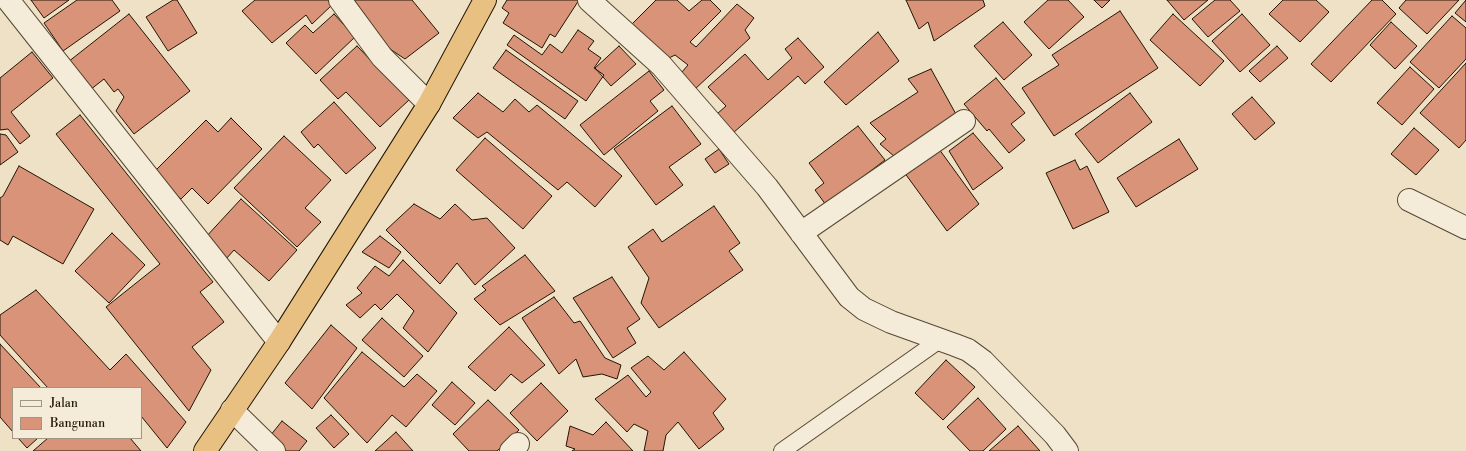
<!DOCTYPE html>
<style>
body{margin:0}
#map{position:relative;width:1466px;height:451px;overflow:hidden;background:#eee1c5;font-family:"Libre Bodoni",serif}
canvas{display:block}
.legend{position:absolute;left:12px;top:387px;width:130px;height:52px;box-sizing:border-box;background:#f4ecd9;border:1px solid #a09683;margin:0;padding:5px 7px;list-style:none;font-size:12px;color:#231502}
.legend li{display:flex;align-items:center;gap:8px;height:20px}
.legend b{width:20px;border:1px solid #a09683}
</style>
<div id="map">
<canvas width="1466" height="451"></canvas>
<ul class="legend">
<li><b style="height:5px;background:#f4ecd9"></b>Jalan</li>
<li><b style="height:11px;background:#d89378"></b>Bangunan</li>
</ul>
</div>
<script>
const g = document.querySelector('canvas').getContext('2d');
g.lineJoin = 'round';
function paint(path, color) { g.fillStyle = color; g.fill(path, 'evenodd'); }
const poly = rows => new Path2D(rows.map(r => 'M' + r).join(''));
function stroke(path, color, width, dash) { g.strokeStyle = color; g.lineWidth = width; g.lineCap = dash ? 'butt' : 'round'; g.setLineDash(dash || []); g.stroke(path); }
const building = poly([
 [31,0,69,0,44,18,31,0],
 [77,0,112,0,120,11,63,51,44,23,77,0],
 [173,0,177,0,197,33,168,51,146,17,173,0],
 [255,0,328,0,332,5,312,24,306,15,272,43,242,11,255,0],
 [354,0,412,0,439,33,405,59,390,49,354,0],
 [507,0,579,0,555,37,550,34,542,48,503,23,509,13,502,8,507,0],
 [656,0,677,0,689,11,702,0,710,0,721,11,690,42,696,47,737,4,754,18,745,30,750,38,695,89,682,72,688,65,675,55,667,59,631,25,656,0],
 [906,0,983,0,985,6,934,41,928,22,919,29,906,0],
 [1048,0,1068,0,1084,17,1049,49,1024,22,1048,0],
 [1094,0,1110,0,1102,8,1094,0],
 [1167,0,1208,0,1184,20,1167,0],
 [1215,0,1230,0,1240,11,1208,37,1192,19,1215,0],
 [1283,0,1316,0,1329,12,1300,42,1269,14,1283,0],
 [1372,0,1382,0,1396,14,1331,82,1311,64,1372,0],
 [1406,0,1459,0,1427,34,1399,8,1406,0],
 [1466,0,1466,22,1455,13,1466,0],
 [1120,11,1158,68,1054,136,1022,88,1059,65,1052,55,1120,11],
 [129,14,190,91,134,134,116,111,124,97,118,89,114,92,104,79,90,90,68,62,129,14],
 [334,14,355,37,316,74,286,43,305,25,313,33,334,14],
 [1173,14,1224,61,1200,86,1150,40,1173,14],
 [1242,14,1270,45,1240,72,1212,41,1242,14],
 [1452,16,1466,28,1466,59,1439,88,1410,62,1452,16],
 [1003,22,1032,55,1004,80,974,46,1003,22],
 [1391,22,1417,46,1395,69,1370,45,1391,22],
 [578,30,594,41,588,49,601,58,594,68,604,75,586,101,507,45,514,35,542,55,550,44,562,53,578,30],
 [878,32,899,61,846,105,824,82,878,32],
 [798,38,824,67,805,84,798,76,733,133,717,114,726,106,708,87,745,54,768,80,792,58,785,49,798,38],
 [357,46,409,100,380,127,346,92,338,99,320,80,357,46],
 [619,46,636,64,611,86,595,68,619,46],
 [1277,46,1288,58,1260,82,1249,71,1277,46],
 [506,50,578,101,565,119,493,68,506,50],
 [32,52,53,78,11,112,30,136,20,144,8,129,0,130,0,78,32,52],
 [1466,63,1466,140,1459,148,1420,113,1466,63],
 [1410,67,1434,89,1402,125,1377,103,1410,67],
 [931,69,957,116,895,157,880,144,886,139,870,123,918,92,908,79,931,69],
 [649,71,664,90,650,101,658,111,604,155,580,125,649,71],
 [996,78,1025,113,1011,124,1025,140,1009,153,989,129,987,131,964,104,996,78],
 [478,93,503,112,515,99,529,112,537,105,622,176,595,207,567,182,558,190,487,132,478,138,453,118,478,93],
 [1130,93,1152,122,1098,163,1075,134,1130,93],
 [1252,97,1275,123,1255,140,1232,114,1252,97],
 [334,102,376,148,346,174,318,144,314,148,301,132,334,102],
 [672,106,701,144,669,167,683,185,656,205,614,149,672,106],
 [80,115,213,282,200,292,224,322,192,347,211,370,189,411,106,307,160,264,56,134,80,115],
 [231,118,262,149,208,204,192,188,181,199,153,173,206,120,218,132,231,118],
 [858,126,885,160,826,205,815,190,824,183,809,163,858,126],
 [1414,128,1439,150,1416,175,1391,154,1414,128],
 [973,133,1003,168,973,190,949,151,973,133],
 [0,134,6,135,18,152,0,165,0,134],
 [284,136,331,180,305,208,321,222,297,247,234,188,284,136],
 [485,138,552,196,523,229,456,170,485,138],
 [1179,139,1198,169,1136,207,1117,178,1179,139],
 [719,149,729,164,715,173,705,159,719,149],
 [939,149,979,204,947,231,904,172,939,149],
 [1075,160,1080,170,1087,166,1109,212,1073,229,1046,173,1075,160],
 [19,166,94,209,63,264,13,236,8,245,0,240,0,198,3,196,19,166],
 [241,199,297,250,269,281,234,250,226,259,204,239,241,199],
 [414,204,440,219,455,204,472,220,487,218,515,248,475,285,457,263,440,284,386,230,414,204],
 [714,206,740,243,729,251,743,270,659,328,641,303,649,278,628,247,653,229,662,242,714,206],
 [112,233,145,265,109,303,75,271,112,233],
 [380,236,401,252,389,268,362,252,380,236],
 [525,255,555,291,500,325,474,299,486,290,482,286,525,255],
 [403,260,457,313,428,352,403,328,414,311,397,294,381,310,375,304,360,318,346,305,362,293,357,288,375,266,389,276,403,260],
 [612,277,640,319,627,328,636,343,613,358,573,298,612,277],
 [36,290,110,370,126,354,186,422,167,448,141,416,141,388,48,388,0,335,0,315,36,290],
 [554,297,574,323,580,321,605,358,621,365,617,379,602,374,583,377,576,359,559,374,522,318,554,297],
 [382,318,423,356,404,377,362,340,382,318],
 [331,325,357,348,312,409,285,383,331,325],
 [509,327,545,365,522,383,511,374,495,391,468,367,509,327],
 [0,344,41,388,13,388,13,432,0,417,0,344],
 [362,352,404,387,417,374,437,391,406,427,392,415,367,443,324,398,362,352],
 [684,352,726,399,713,413,724,429,699,449,678,422,666,435,663,451,644,451,648,431,634,424,627,432,595,399,628,375,646,397,651,392,631,368,648,356,664,370,684,352],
 [946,360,975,387,943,420,915,393,946,360],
 [452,382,475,403,455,425,432,405,452,382],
 [541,383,568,411,537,441,510,413,541,383],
 [978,398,1006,429,983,451,970,451,947,427,978,398],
 [488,400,519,430,497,451,469,451,453,434,488,400],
 [331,415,349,434,334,448,316,428,331,415],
 [282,421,307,441,299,451,278,451,266,441,282,421],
 [606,422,633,451,572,451,575,449,566,446,570,426,593,435,606,422],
 [1018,426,1040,451,989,451,1018,426],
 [396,432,413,451,375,451,396,432],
 [18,438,38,438,27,448,18,438],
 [48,438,130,438,141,451,33,451,48,438]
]);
paint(building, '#d89378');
stroke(building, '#231502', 1);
const lane = poly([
 [782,451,941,339]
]);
const street = poly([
 [8,0,279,342],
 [340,0,382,57,429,104],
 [589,0,661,65,767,187,849,297,864,309,891,322,955,345,968,350,983,361,1055,435,1067,451],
 [1409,200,1466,228],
 [801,233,964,121],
 [232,410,274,451],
 [511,451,518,444]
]);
const highway = poly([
 [205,451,279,342,429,104,485,0]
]);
stroke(lane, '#564833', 18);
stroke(street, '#564833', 24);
stroke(highway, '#231502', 24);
stroke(lane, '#f4ecd9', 16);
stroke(street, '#f4ecd9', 22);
stroke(highway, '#e7c082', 22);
</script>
